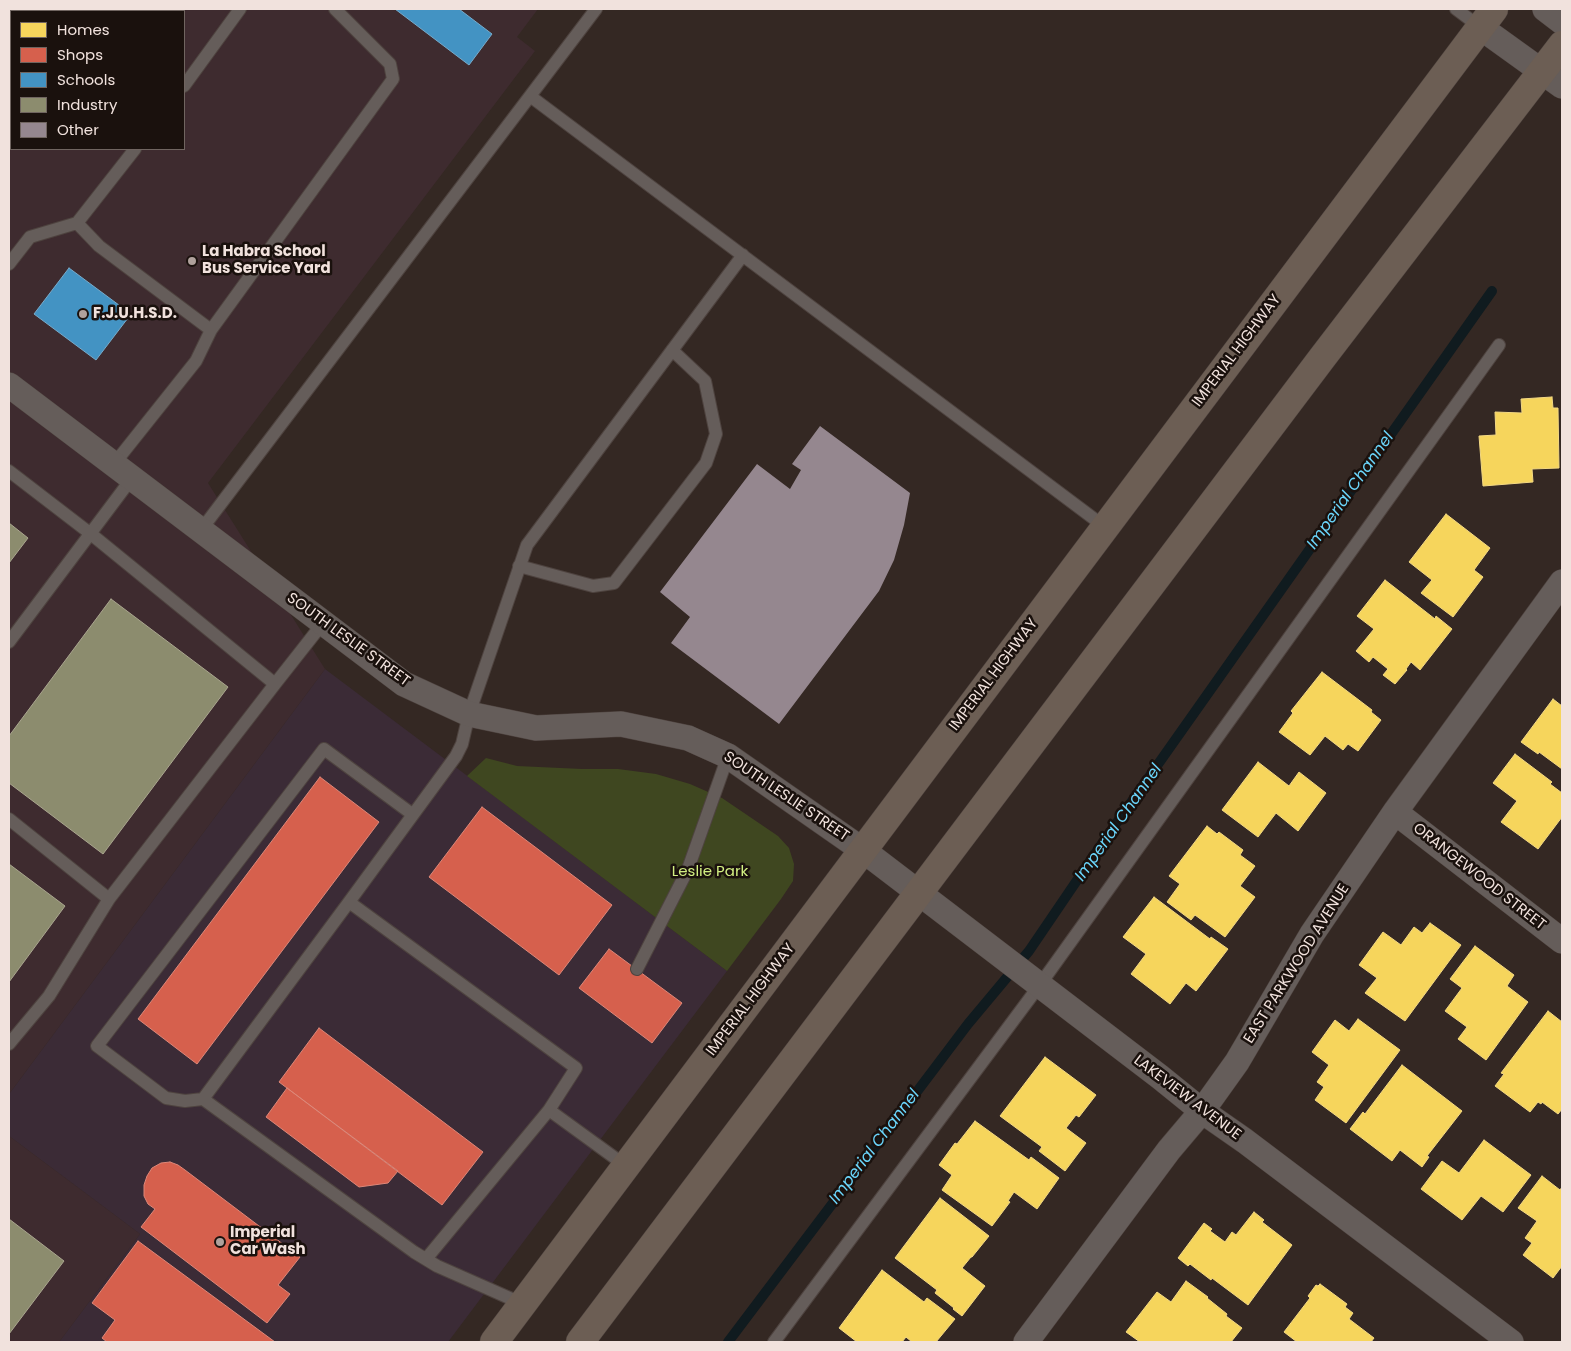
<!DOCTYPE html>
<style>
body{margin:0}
#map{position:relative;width:1571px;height:1351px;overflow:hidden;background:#342823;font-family:Poppins,sans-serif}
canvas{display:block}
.frame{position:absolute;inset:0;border:10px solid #f1e2dd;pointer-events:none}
.legend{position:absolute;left:10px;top:10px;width:175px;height:140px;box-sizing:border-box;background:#1a110d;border:1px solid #706560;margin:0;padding:6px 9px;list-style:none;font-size:15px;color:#f1e2dd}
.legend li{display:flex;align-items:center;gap:10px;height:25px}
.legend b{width:25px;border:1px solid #706560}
</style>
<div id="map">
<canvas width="1571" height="1351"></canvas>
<div class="frame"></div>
<ul class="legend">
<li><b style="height:14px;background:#f6d55c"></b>Homes</li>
<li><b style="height:14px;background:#d6604d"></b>Shops</li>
<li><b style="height:14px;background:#4393c3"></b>Schools</li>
<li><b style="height:14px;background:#8c8c6e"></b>Industry</li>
<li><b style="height:14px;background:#95878f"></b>Other</li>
</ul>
</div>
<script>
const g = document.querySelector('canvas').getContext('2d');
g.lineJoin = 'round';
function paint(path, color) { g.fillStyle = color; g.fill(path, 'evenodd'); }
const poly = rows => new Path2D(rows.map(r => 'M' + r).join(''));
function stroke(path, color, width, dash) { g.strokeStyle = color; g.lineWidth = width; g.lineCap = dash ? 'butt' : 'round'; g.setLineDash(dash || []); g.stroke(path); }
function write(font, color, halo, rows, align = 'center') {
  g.font = font + ' Poppins,sans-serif'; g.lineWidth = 5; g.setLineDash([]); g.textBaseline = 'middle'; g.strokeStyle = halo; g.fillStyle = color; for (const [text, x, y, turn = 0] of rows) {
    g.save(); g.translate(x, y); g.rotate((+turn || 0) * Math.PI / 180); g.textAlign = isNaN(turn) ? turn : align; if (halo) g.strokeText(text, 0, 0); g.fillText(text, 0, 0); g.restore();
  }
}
paint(poly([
 [325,669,727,971,448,1342,59,1342,140,1234,9,1136,9,1094]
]), '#3b2b36');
paint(poly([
 [9,9,538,9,517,37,535,51,208,483,325,669,9,1094],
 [11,11,184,11,184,149,11,149],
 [9,1136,140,1234,59,1342,9,1342]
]), '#3e2b2f');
paint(poly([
 [486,758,517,766,582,769,618,769,656,774,690,784,722,798,778,836,789,848,794,864,793,881,781,899,727,971,467,776]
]), '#3f4720');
const homes = poly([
 [1552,397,1553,408,1558,408,1559,468,1532,469,1533,482,1483,486,1479,436,1496,435,1495,412,1522,413,1521,399,1552,397],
 [1446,514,1490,548,1474,570,1483,577,1453,617,1421,593,1432,580,1409,562,1446,514],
 [1385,580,1435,619,1436,616,1452,629,1420,670,1411,662,1406,669,1407,670,1395,684,1383,675,1388,669,1373,657,1369,662,1356,651,1374,629,1357,616,1385,580],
 [1322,672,1372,710,1371,712,1381,720,1358,751,1348,744,1343,750,1325,736,1310,755,1279,732,1293,713,1291,711,1322,672],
 [1553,699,1562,706,1562,769,1539,752,1538,754,1521,742,1553,699],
 [1515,754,1552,782,1550,784,1562,793,1562,817,1538,849,1501,822,1517,801,1493,783,1515,754],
 [1258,762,1289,786,1299,772,1326,793,1298,831,1276,813,1258,837,1222,810,1258,762],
 [1207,826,1217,834,1219,832,1243,850,1240,855,1255,866,1240,886,1255,897,1225,937,1195,915,1191,920,1167,902,1180,884,1169,876,1207,826],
 [1154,897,1210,939,1211,937,1228,949,1196,991,1186,983,1170,1004,1131,974,1146,954,1123,937,1154,897],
 [1430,923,1461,945,1405,1021,1365,993,1377,978,1359,965,1383,932,1401,945,1414,927,1422,933,1430,923],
 [1475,946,1514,975,1507,986,1528,1002,1486,1060,1458,1039,1467,1027,1445,1011,1462,988,1450,979,1475,946],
 [1548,1011,1562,1022,1562,1109,1558,1114,1542,1102,1541,1104,1538,1102,1530,1112,1495,1086,1504,1074,1501,1073,1548,1011],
 [1358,1019,1400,1050,1346,1123,1315,1100,1324,1087,1317,1082,1329,1065,1312,1052,1335,1020,1349,1031,1358,1019],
 [1045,1057,1096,1095,1079,1117,1076,1115,1066,1128,1086,1143,1065,1171,1039,1151,1042,1147,1000,1116,1045,1057],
 [1402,1065,1462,1111,1427,1156,1429,1157,1422,1167,1400,1150,1392,1161,1350,1129,1363,1112,1365,1114,1402,1065],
 [975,1121,1029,1160,1031,1157,1059,1178,1037,1209,1014,1192,1008,1201,1010,1202,992,1226,942,1190,952,1175,939,1165,955,1143,957,1144,975,1121],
 [1484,1140,1531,1175,1503,1212,1481,1196,1462,1220,1421,1189,1442,1161,1459,1173,1484,1140],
 [1542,1176,1560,1190,1562,1187,1562,1266,1553,1278,1523,1255,1532,1243,1525,1238,1537,1221,1518,1208,1542,1176],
 [940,1198,989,1236,972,1257,971,1257,962,1268,985,1286,962,1316,953,1309,954,1308,935,1293,937,1290,895,1258,940,1198],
 [1254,1212,1264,1220,1262,1222,1292,1245,1248,1305,1212,1278,1211,1280,1190,1264,1188,1266,1178,1258,1204,1223,1212,1229,1210,1231,1225,1242,1232,1232,1236,1235,1254,1212],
 [882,1270,924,1302,927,1298,955,1319,936,1342,912,1342,906,1337,902,1342,857,1342,839,1328,882,1270],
 [1186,1281,1208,1297,1207,1298,1227,1314,1226,1316,1242,1328,1231,1342,1140,1342,1126,1332,1157,1292,1171,1302,1186,1281],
 [1320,1284,1347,1304,1345,1307,1353,1313,1349,1319,1374,1338,1371,1342,1297,1342,1284,1332,1310,1298,1308,1296,1316,1285,1318,1286,1320,1284]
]);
paint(homes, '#f6d55c');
stroke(homes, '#f4d983', 1);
const shops = poly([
 [320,777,379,822,197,1064,138,1019,320,777],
 [482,807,612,905,559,975,429,877,482,807],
 [609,949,682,1003,652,1043,579,988,609,949],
 [319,1028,483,1152,442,1205,279,1082,319,1028],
 [287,1088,398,1171,388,1183,359,1187,266,1117,287,1088],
 [170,1162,178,1165,185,1170,300,1257,278,1285,290,1294,267,1323,141,1227,155,1209,148,1204,144,1196,144,1185,147,1176,152,1168,161,1163,170,1162],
 [138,1241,275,1342,107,1342,102,1338,115,1320,92,1303,138,1241]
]);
paint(shops, '#d6604d');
stroke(shops, '#de8778', 1);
const schools = poly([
 [395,9,459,9,492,34,469,65,395,9],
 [69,268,131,314,96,360,34,314,69,268]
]);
paint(schools, '#4393c3');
stroke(schools, '#77abcb', 1);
const industry = poly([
 [9,9,59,9,57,11,11,11,11,72,9,76,9,9],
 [9,523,28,538,9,563,9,523],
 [111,599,228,687,103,854,9,783,9,736,111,599],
 [9,864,65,906,9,982,9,864],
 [9,1219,64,1261,9,1334,9,1219]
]);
paint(industry, '#8c8c6e');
stroke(industry, '#aaa68f', 1);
stroke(poly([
 [728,1342,968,1024,1029,951,1101,845,1492,291]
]), '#101b1f', 10);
paint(poly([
 [820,426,910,493,904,525,894,560,879,591,779,724,671,643,690,617,660,592,757,464,790,489,801,470,792,464]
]), '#95878f');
const service = poly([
 [1456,9,1480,27],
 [184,86,240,9],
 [530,96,1105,527],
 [77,223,99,246,211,330],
 [9,264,30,237,77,223,135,149],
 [114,464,196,361,211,330,393,79,390,64,335,9],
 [9,471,91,534,275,684,109,899,9,819],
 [201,530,596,9],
 [519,566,593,586,614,583,706,463,716,434,705,381,672,350],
 [9,642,132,478],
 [275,684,323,623],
 [349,902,203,1099,414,1252,437,1266,523,1304],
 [637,969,688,869,728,756],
 [9,1044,49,996,109,899],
 [203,1099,185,1101,166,1098,97,1046,324,749,412,814],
 [626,1166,549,1110,576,1068,349,902,456,756,462,744,469,714,527,545,743,255],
 [426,1259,549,1110],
 [774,1342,1039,986,1499,345]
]);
const minor = poly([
 [1545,9,1562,22],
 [1480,27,1562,86],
 [9,385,404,684,469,714,536,728,621,724,688,738,728,756,864,851,1160,1077,1202,1111,1245,1141,1511,1342],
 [1395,812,1562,941],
 [1026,1342,1169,1150,1202,1111,1237,1062,1312,934,1395,812,1562,582]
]);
const primary = poly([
 [494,1342,1494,9],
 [580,1342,1322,358,1562,45]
]);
stroke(service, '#4e433f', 14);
stroke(minor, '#4e433f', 26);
stroke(primary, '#4e433f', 29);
stroke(service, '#655d5a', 12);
stroke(minor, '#655d5a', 25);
stroke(primary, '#6c5e54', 28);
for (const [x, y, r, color] of [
 [192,261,5,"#afa19c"],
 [83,314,5,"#afa19c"],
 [220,1242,5,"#afa19c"]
]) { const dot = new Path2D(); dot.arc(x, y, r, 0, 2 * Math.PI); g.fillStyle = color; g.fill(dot); stroke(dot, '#1a110d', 2); }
write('bold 15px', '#f1e2dd', '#1a110d', [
 ["La Habra School",202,252],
 ["Bus Service Yard",202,269],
 ["F.J.U.H.S.D.",93,314],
 ["Imperial",230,1233],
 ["Car Wash",230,1250]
], 'left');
write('15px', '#f1e2dd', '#1a110d', [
 ["IMPERIAL HIGHWAY",1237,351,-53],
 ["SOUTH LESLIE STREET",348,640,36],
 ["IMPERIAL HIGHWAY",994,675,-53],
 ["SOUTH LESLIE STREET",786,797,34],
 ["ORANGEWOOD STREET",1479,877,38],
 ["EAST PARKWOOD AVENUE",1297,964,-58],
 ["IMPERIAL HIGHWAY",751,1000,-53],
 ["LAKEVIEW AVENUE",1187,1098,37]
]);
write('15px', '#d2ef82', '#1a110d', [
 ["Leslie Park",710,872]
]);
write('italic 16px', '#6bd6fc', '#1a110d', [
 ["Imperial Channel",1351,491,-55],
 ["Imperial Channel",1119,823,-55],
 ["Imperial Channel",875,1147,-53]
]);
</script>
